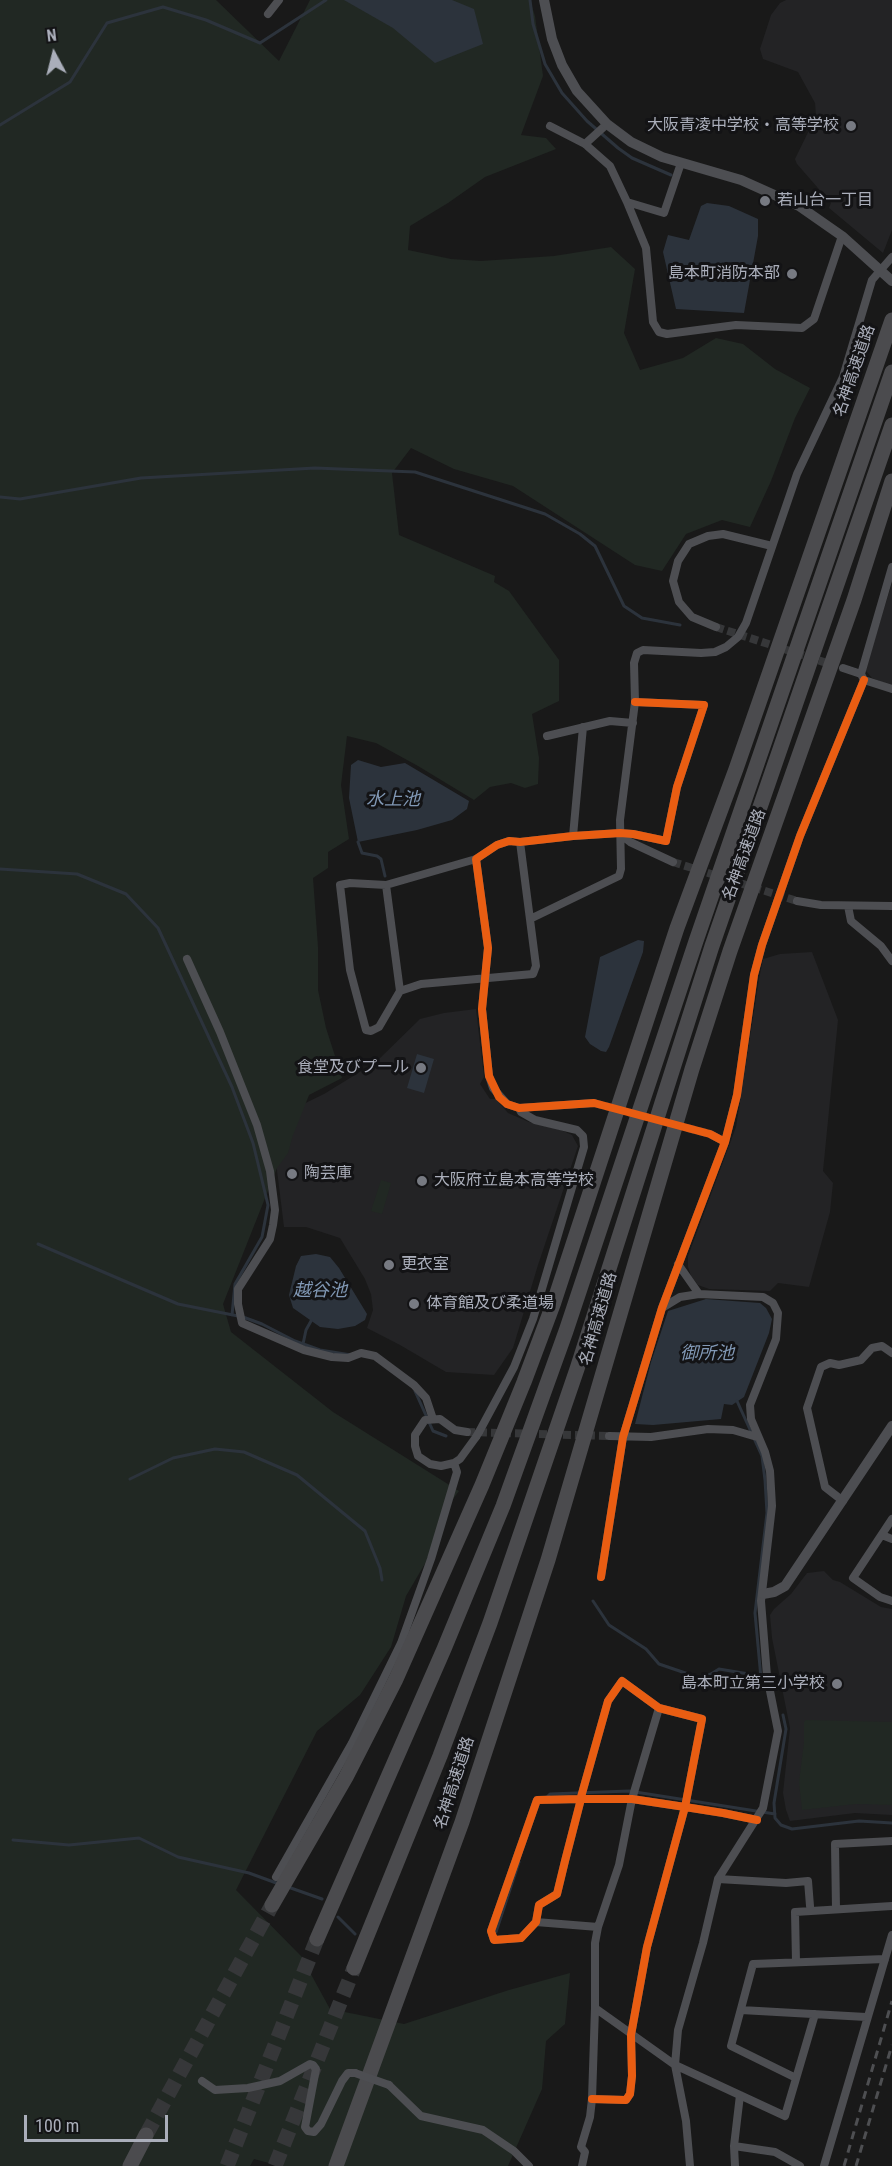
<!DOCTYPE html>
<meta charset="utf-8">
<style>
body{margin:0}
#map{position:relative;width:892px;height:2166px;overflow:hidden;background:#191919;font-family:"Roboto Condensed",sans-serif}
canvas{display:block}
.north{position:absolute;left:24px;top:24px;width:60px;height:60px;-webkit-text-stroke:4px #131315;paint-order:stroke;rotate:353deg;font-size:16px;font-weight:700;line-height:24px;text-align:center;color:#aaaeba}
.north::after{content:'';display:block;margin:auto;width:21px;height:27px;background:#aaaeba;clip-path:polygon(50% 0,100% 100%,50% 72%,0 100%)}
.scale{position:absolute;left:24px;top:2115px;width:144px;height:27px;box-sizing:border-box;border:3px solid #aaaeba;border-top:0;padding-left:8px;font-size:18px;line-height:21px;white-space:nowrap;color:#aaaeba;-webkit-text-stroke:4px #131315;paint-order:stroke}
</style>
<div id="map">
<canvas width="892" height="2166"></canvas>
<div class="north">N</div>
<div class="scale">100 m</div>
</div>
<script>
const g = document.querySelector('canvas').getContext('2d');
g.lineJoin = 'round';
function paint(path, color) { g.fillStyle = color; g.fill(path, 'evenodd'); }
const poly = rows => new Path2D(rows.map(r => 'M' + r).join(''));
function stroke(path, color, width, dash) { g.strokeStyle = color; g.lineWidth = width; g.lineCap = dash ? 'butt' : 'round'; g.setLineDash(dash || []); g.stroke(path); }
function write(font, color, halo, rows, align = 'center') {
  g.font = font + ' "Roboto Condensed","Noto Sans JP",sans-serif'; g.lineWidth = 6; g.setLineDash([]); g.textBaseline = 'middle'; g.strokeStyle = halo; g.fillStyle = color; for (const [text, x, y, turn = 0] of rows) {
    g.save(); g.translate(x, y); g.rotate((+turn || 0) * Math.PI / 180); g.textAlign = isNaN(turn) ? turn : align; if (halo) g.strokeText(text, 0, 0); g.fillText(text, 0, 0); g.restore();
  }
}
paint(poly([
 [786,0,892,0,892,230,883,253,829,208,831,203,797,164,795,159,816,116,815,103,798,72,763,59,760,49,771,15,780,3],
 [892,583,892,686,872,678,866,671,866,667],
 [812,952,838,1020,823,1171,833,1183,830,1212,809,1287,778,1283,770,1291,709,1289,698,1285,691,1276,688,1267,688,1256,736,1127,759,979,763,959,780,954],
 [476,1009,484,1077,480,1084,490,1099,496,1099,508,1113,529,1122,561,1130,572,1135,578,1146,538,1265,513,1348,494,1375,446,1372,400,1345,367,1328,373,1310,371,1294,365,1279,340,1238,306,1227,284,1227,275,1154,289,1111,324,1094,376,1062,420,1019,444,1013],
 [824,1571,833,1580,840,1582,881,1607,892,1609,892,1815,855,1813,790,1821,786,1810,783,1793,790,1728,772,1638,770,1615,774,1609,791,1594,807,1573]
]), '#232325');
paint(poly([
 [0,0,216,0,279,61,310,0,530,0,535,16,543,76,521,135,546,138,556,149,485,177,448,203,410,226,408,250,451,259,481,261,554,256,611,247,635,269,624,333,640,370,683,358,716,338,743,344,775,369,810,388,795,418,771,481,750,527,722,520,686,534,662,571,635,565,513,486,454,469,411,448,392,473,399,535,495,576,494,582,509,591,559,660,559,701,532,714,539,758,538,784,525,788,511,783,490,787,474,800,418,766,376,743,347,736,341,785,349,839,328,852,328,868,313,878,318,947,318,990,326,1028,342,1078,309,1095,293,1135,288,1153,277,1168,223,1304,231,1332,333,1412,459,1491,450,1503,437,1543,406,1596,391,1647,360,1695,317,1731,236,1890,301,1956,330,2009,404,2024,509,1990,570,1973,565,2024,546,2041,542,2089,508,2166,280,2166,254,2159,250,2166,0,2166],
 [381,1180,391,1183,382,1214,371,1211],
 [806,1720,892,1722,892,1805,856,1804,802,1810,799,1782,804,1742,804,1722]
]), '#212823');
paint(poly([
 [344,0,452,0,474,9,483,44,435,63,393,28],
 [707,203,729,206,758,219,758,236,744,313,676,309,663,252,668,235,689,240,701,206],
 [358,760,381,767,405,763,469,801,467,809,452,820,417,830,358,842,349,798,351,765],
 [638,940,644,941,643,952,609,1047,606,1052,601,1051,590,1044,585,1037,600,957],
 [417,1054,434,1059,424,1093,407,1088],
 [316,1254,330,1257,339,1268,367,1314,365,1320,355,1326,338,1329,320,1327,293,1308,289,1295,296,1266,301,1256],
 [706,1299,760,1303,766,1308,772,1319,769,1333,744,1397,732,1405,724,1404,721,1419,653,1425,635,1424,651,1362,668,1311]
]), '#2c333c');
stroke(poly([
 [530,0,533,24,545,64,562,93,587,121,618,148,632,158,671,175],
 [0,125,70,82,107,23,163,7,206,20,260,43,326,0],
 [0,497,20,499,141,478,315,468,415,472,545,514,580,534,595,546,624,606,642,618,680,625],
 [358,842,362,853,377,856,381,859,385,876],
 [0,869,77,874,126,894,158,928,232,1087,253,1143,268,1205,262,1237,235,1284,232,1315],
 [38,1244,178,1304,243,1317,262,1324,295,1341,320,1350,351,1355],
 [303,1344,306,1330,311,1321],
 [415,1391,433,1431,446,1436],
 [737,1401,762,1456,765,1480,767,1513,755,1613,761,1678],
 [130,1479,173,1458,215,1449,244,1452,297,1475,365,1531,380,1568,382,1580],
 [593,1601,609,1625,646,1649,659,1664,700,1678,711,1674,719,1669,749,1674,762,1679],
 [783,1715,786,1729,774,1803,775,1818,781,1825,792,1829,859,1821,892,1823],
 [547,1797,550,1794,629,1791,775,1814],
 [13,1840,69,1845,139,1838,178,1857,249,1873,279,1884],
 [288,1887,322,1899],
 [338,1917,355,1934],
 [496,1932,519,1862]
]), '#2c333c', 3);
stroke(poly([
 [716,627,833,665],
 [673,862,797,901],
 [594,1103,710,1134],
 [467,1432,609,1436]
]), '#363739', 8, [8, 4]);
stroke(poly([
 [146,2135,272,1905],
 [227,2166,317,1939],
 [275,2166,354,1968]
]), '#363739', 15, [15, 8]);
stroke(poly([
 [268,14,279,0],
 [550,126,585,144,610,166,627,202,664,213,681,163],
 [585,144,607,124],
 [627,202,646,248,653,322,659,332,667,334,736,325,802,328,814,319,842,236],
 [716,627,692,617,679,602,673,581,678,561,689,544,708,536,723,534,772,546],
 [843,668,861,674,864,680,892,689],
 [861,674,892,567],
 [547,736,610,721,633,723],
 [620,834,630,842,673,862],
 [573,836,583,727],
 [386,885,400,991,421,984,533,974,536,966,520,842],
 [797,901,821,905,892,906],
 [848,906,851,921,881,946,892,961],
 [530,919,619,876,621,869,620,820,635,702,634,663,637,653,643,650,701,653,715,652,726,647,738,637,746,623,797,474,843,377,872,280,892,257],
 [187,959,220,1032,257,1125,270,1171,275,1210,273,1225,270,1239,238,1289,238,1304,242,1323,304,1350,332,1357,348,1358,361,1353,375,1356,414,1385,426,1398,433,1419],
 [400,991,379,1027,371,1031,366,1030,350,970,340,885,350,883,386,885,476,859],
 [594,1103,519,1108,507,1104,493,1088,489,1076,482,1009,488,948,476,859,497,845,509,841,520,842,573,836,620,833,633,834,666,841,677,787,704,705,635,702],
 [710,1134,725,1142],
 [662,1308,680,1297,699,1294,678,1264],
 [467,1432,455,1430,440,1419,425,1420,415,1435,415,1446,418,1456,430,1464,441,1466,454,1463,460,1459,476,1437],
 [479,1432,514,1367,533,1319,584,1147,583,1136,577,1130,535,1120,521,1112,519,1108],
 [609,1436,651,1437,708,1429,733,1430,757,1437],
 [843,1501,825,1487,807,1408,821,1367,830,1363,839,1365,861,1360,872,1348,882,1346,892,1353],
 [892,1519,853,1578,880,1597,892,1601],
 [882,1535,892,1539],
 [601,1577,623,1437,662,1308,725,1142,737,1095,754,975,762,945,800,836,864,680],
 [659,1708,632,1799,619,1865,598,1927,595,1943,595,2008,675,2065,785,2116,815,2014],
 [276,1877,352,1743,401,1643,431,1559,457,1472,454,1463],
 [718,1879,786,1883,808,1881,810,1906],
 [836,1909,835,1844,892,1841],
 [536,1922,598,1927],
 [796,1962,795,1912,892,1906],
 [741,2010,866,2017],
 [796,2078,731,2046,753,1964,885,1959],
 [202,2081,215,2090,248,2088,280,2081,310,2064,313,2065,316,2069,305,2127,308,2131,314,2132,321,2124,342,2081,348,2073,355,2073],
 [389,2085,421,2116,483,2130,514,2151,529,2166],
 [592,2099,626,2100,630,2094,632,2076,631,2035,647,1947,685,1807,702,1719,659,1708,622,1681,608,1701,581,1797,581,1799,565,1861,557,1894,539,1905,536,1922,521,1938,494,1940,491,1931,537,1800,581,1799,632,1799,685,1807,723,1813,757,1820],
 [734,2146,775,2152,800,2166],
 [582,2166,585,2152,581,2147,590,2117,592,2099,595,2008],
 [690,2166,686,2121,675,2065,678,2030,703,1943,718,1879,763,1808,778,1731,767,1676,761,1601,772,1506,770,1471,765,1452,751,1419,750,1405,776,1339,778,1313,773,1303,763,1297,699,1294],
 [735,2166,734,2146,740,2095],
 [824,2166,892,1935]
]), '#4d4e52', 8);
stroke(poly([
 [544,0,552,39,562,65,577,91,607,124,631,142,662,157,741,180,799,206,842,236,892,281],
 [763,1594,774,1592,785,1586,892,1426]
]), '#4d4e52', 10);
stroke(poly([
 [272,1905,346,1777,396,1679,482,1485,524,1382,554,1302,677,928,736,769,892,320],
 [317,1939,444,1649,503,1506,566,1331,696,941,892,372],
 [354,1968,440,1756,490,1623,577,1369,712,946,892,425],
 [130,2166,146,2135],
 [336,2166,462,1822,548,1560,692,1069,730,951,854,600,892,481]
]), '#4b4b4e', 15);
stroke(poly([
 [844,2166,892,2001],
 [856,2166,892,2045]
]), '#4e4f52', 3, [8, 6]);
stroke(poly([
 [476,1437,479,1432],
 [355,2073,389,2085]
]), '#4d4e52', 8);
stroke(poly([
 [635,702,704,705,677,787,666,841,633,834,620,833,573,836,520,842,509,841,497,845,476,859,488,948,482,1009,489,1076,499,1097,507,1104,519,1108,594,1103,710,1134,725,1142],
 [601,1577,623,1437,662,1308,725,1142,737,1095,754,975,762,945,800,836,864,680],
 [592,2099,626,2100,630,2094,632,2076,631,2035,647,1947,685,1807,702,1719,659,1708,622,1681,608,1701,581,1797,581,1799,565,1861,557,1894,539,1905,536,1922,521,1938,494,1940,491,1931,537,1800,581,1799,632,1799,685,1807,723,1813,757,1820]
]), '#e95d12', 8);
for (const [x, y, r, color] of [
 [851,126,6,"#777a82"],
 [765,201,6,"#777a82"],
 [792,274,6,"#777a82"],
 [421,1068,6,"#777a82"],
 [292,1174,6,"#777a82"],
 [422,1181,6,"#777a82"],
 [389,1265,6,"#777a82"],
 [414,1304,6,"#777a82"],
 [837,1684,6,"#777a82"]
]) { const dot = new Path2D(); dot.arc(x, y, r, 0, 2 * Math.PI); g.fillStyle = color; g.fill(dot); stroke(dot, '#131315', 2); }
write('16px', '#aaaeba', '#131315', [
 ["大阪青凌中学校・高等学校",839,126,"right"],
 ["若山台一丁目",777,201],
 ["島本町消防本部",780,274,"right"],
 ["食堂及びプール",409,1068,"right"],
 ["陶芸庫",304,1174],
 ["大阪府立島本高等学校",434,1181],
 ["更衣室",401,1265],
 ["体育館及び柔道場",426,1304],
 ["島本町立第三小学校",825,1684,"right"]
], 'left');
write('16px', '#aaaeba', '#131315', [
 ["名神高速道路",855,371,-71],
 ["名神高速道路",745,855,-70],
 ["名神高速道路",599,1319,-74],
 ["名神高速道路",455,1783,-72]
]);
write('italic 18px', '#8198b5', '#131315', [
 ["水上池",393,800],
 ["越谷池",320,1291],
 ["御所池",707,1354]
]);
</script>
